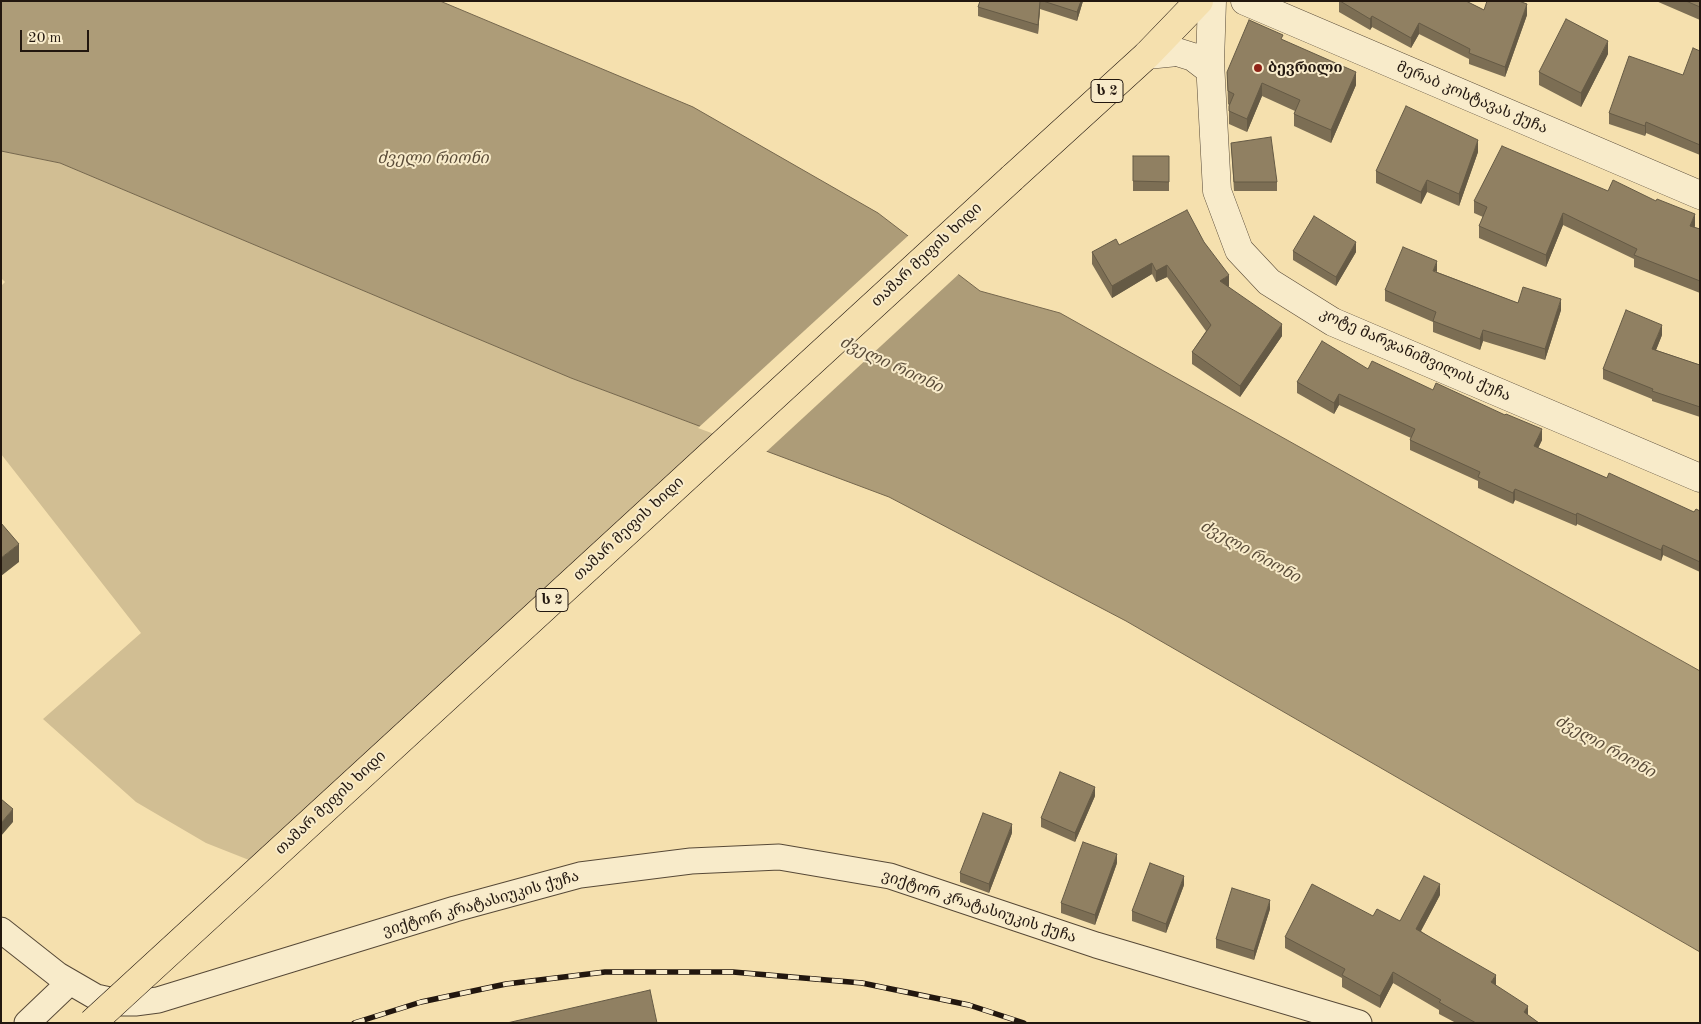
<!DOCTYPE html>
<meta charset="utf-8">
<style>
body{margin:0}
#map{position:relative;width:1701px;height:1024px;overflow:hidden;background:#f5e0ae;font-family:"Old Standard TT",serif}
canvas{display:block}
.frame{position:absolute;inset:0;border:2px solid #22170f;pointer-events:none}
.scale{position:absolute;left:20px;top:30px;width:69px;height:22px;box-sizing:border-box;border:2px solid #22170f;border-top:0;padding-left:6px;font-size:15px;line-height:18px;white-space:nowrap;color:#22170f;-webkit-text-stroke:4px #f8ebca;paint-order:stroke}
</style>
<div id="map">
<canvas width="1701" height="1024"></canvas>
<div class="frame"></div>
<div class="scale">20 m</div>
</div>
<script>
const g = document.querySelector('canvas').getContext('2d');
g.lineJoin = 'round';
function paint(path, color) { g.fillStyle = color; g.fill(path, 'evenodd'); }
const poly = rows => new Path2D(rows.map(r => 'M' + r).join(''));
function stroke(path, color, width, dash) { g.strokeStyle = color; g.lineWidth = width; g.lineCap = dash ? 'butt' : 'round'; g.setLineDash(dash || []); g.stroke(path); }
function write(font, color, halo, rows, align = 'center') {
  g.font = font + ' "Old Standard TT","Noto Serif Georgian",serif'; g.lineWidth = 4; g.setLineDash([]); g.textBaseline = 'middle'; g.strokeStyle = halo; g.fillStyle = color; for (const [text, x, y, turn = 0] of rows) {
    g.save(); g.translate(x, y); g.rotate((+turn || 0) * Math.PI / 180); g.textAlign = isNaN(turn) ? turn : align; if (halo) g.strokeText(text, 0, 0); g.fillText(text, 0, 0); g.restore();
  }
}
paint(poly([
 [1,151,60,163,571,378,723,435,249,860,206,843,136,802,43,719,141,633,1,454,1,286,5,282,1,278]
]), '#d1be93');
const water = poly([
 [1,1,440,1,693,107,878,213,980,291,1060,313,1700,671,1700,952,1126,621,889,497,571,378,60,163,1,151,1,1]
]);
paint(water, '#ad9c78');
stroke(water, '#75674e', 1);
paint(poly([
 [910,234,960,273,765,453,698,428]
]), '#f5e0ae');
const minor = poly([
 [1,930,58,975,96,997,123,1003,135,1003,158,1000,455,909,580,875,691,861,779,857,890,876,1096,945,1359,1023],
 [27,1023,70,982]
]);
const tertiary = poly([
 [1212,1,1210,62,1217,191,1239,250,1269,282,1333,322,1700,478],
 [1245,1,1700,195],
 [1147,55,1177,52,1193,57,1210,70]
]);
const trunk = poly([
 [1012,178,1147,55,1199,1]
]);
stroke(minor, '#574937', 27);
stroke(tertiary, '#574937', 29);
stroke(trunk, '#22170f', 29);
stroke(minor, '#f8ebca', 25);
stroke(tertiary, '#f8ebca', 28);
stroke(trunk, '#f5e0ae', 28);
const rail = poly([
 [354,1023,421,1002,506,984,605,972,733,972,862,983,969,1005,1024,1023]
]);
stroke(rail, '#22170f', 5.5);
stroke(rail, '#f8ebca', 4, [11]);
const trunkBridge = poly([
 [92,1023,1012,178]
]);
stroke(trunkBridge, '#22170f', 29, []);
stroke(trunkBridge, '#f5e0ae', 28);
paint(poly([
 [980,1,1083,1,1077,21,1040,9,1038,34,978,16,978,7],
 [1338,1,1466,1,1484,10,1527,15,1505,77,1469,64,1469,59,1419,34,1411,48,1372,27,1370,30,1339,12,1339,2],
 [1656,1,1700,1,1700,20],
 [1283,40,1356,85,1331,143,1294,126,1294,114,1295,111,1262,96,1247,132,1229,124,1229,105,1228,104,1227,72],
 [1700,51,1700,155,1646,133,1645,136,1609,124,1609,113,1683,75],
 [1608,54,1581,107,1539,85,1539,72],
 [1231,143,1277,182,1277,191,1234,191],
 [1478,152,1459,206,1427,192,1421,204,1376,183,1376,171],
 [1133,156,1169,156,1169,191,1133,191],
 [1608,191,1656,201,1695,226,1694,227,1700,229,1700,293,1634,267,1634,259,1563,225,1546,267,1479,238,1479,226,1483,217,1474,213,1474,201],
 [1204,242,1229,287,1282,336,1240,397,1192,364,1192,352,1206,331,1167,277,1156,282,1152,274,1112,298,1092,264,1092,252,1119,245],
 [1293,251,1356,252,1336,286,1293,260],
 [1437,272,1518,303,1561,310,1545,360,1483,341,1480,350,1433,332,1433,322,1385,301,1385,290],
 [1662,335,1656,350,1700,365,1700,417,1652,401,1652,399,1603,379,1603,369],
 [1368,369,1542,440,1538,448,1607,478,1694,512,1700,511,1700,572,1663,555,1661,561,1577,524,1576,526,1515,500,1513,504,1478,488,1478,481,1410,450,1410,440,1411,438,1339,405,1334,414,1297,393,1297,382],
 [1095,796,1075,842,1041,827,1041,818],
 [1012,833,989,893,960,882,960,873],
 [1117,863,1095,925,1061,913,1061,903],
 [1184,885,1166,933,1132,921,1132,911],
 [1440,895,1421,931,1496,985,1528,1015,1539,1023,1456,1023,1439,1014,1439,1010,1393,983,1380,1008,1342,987,1342,978,1285,948,1285,937,1373,916,1400,921],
 [1270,909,1254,960,1216,948,1216,939]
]), '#7c6e54');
paint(poly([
 [1040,1,1040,9,1038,34,1038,25],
 [1081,1,1083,1,1077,21,1077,12],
 [1527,4,1527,15,1505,77,1505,67],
 [1372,16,1372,27,1370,30,1370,19],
 [1419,23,1419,34,1411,48,1411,38],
 [1608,41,1608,54,1581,107,1581,93],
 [1356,72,1356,85,1331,143,1331,130],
 [1262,83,1262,96,1247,132,1247,119],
 [1646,122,1646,133,1645,136,1645,126],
 [1478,140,1478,152,1459,206,1459,194],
 [1427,180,1427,192,1421,204,1421,192],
 [1563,213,1563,225,1546,267,1546,255],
 [1695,214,1695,226,1690,238,1690,226],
 [1356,242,1356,252,1336,286,1336,277],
 [1437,261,1437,272,1433,271],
 [1152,263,1152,274,1112,298,1112,286],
 [1167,265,1167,277,1156,282,1156,271],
 [1229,275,1229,287,1220,281],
 [1561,299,1561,310,1545,360,1545,349],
 [1282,324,1282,336,1240,397,1240,386],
 [1662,325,1662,335,1652,360,1652,349],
 [1483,330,1483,341,1480,350,1480,339],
 [1339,394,1339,405,1334,414,1334,403],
 [1542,429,1542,440,1534,457,1534,446],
 [1515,489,1515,500,1513,504,1513,493],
 [1577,513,1577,524,1576,526,1576,515],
 [19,544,19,562,1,576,1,558],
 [1663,545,1663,555,1661,561,1661,550],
 [1095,787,1095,796,1075,842,1075,833],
 [13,809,13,822,1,836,1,823],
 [1012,824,1012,833,989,893,989,884],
 [1117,854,1117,863,1095,925,1095,915],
 [1184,876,1184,885,1166,933,1166,924],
 [1440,884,1440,895,1416,940,1416,929],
 [1270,900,1270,909,1254,960,1254,951],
 [1393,972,1393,983,1380,1008,1380,996],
 [1496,975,1496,986,1491,982],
 [1528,1006,1528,1017,1524,1012]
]), '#655a45');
const building = poly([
 [980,1,1040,1,1038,25,978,7,980,1],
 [1043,1,1081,1,1077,12,1043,1],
 [1340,1,1466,1,1484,10,1487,1,1519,1,1527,4,1505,67,1469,53,1470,49,1419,23,1411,38,1372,16,1370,19,1340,1],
 [1686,1,1700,1,1700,7,1686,1],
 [1566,19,1608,41,1581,93,1539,72,1566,19],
 [1249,20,1283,35,1281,39,1356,72,1331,130,1294,114,1300,100,1262,83,1247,119,1229,111,1229,106,1234,94,1228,91,1227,72,1249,20],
 [1693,48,1700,51,1700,145,1646,122,1645,126,1609,113,1629,56,1683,75,1693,48],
 [1406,106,1478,140,1459,194,1427,180,1421,192,1376,171,1406,106],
 [1271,137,1277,182,1234,182,1231,143,1271,137],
 [1502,146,1608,191,1613,180,1656,201,1657,199,1695,214,1690,226,1700,229,1700,281,1634,255,1637,249,1563,213,1546,255,1479,226,1487,207,1474,201,1502,146],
 [1133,156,1169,156,1169,182,1133,181,1133,156],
 [1187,210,1204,242,1229,275,1220,281,1282,324,1240,386,1192,352,1211,325,1167,265,1156,271,1152,263,1112,286,1092,252,1116,239,1119,245,1187,210],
 [1314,216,1356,242,1336,277,1293,251,1314,216],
 [1403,247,1437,261,1433,271,1518,303,1523,287,1561,299,1545,349,1483,330,1480,339,1433,321,1436,312,1385,290,1403,247],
 [1626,310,1662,325,1652,349,1700,365,1700,407,1652,391,1653,389,1603,369,1626,310],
 [1322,341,1368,369,1372,361,1433,390,1436,383,1505,415,1506,414,1542,429,1534,446,1607,478,1609,473,1694,512,1696,509,1700,511,1700,562,1663,545,1661,550,1577,513,1576,515,1515,489,1513,493,1478,477,1480,472,1410,440,1415,429,1339,394,1334,403,1297,382,1322,341],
 [1,523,19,544,1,558,1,523],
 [1060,772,1095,787,1075,833,1041,818,1060,772],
 [1,799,13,809,1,823,1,799],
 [983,813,1012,824,989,884,960,873,983,813],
 [1083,842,1117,854,1095,915,1061,903,1083,842],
 [1150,863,1184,876,1166,924,1132,911,1150,863],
 [1424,876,1440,884,1416,929,1496,975,1491,982,1528,1006,1524,1012,1539,1023,1476,1023,1439,1002,1441,1000,1393,972,1380,996,1342,975,1345,969,1285,937,1312,884,1373,916,1377,909,1400,921,1424,876],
 [1232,888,1270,900,1254,951,1216,939,1232,888],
 [650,990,657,1023,507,1023,650,990]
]);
paint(building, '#908062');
stroke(building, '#655a45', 1);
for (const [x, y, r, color] of [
 [1258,68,5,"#8f2418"]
]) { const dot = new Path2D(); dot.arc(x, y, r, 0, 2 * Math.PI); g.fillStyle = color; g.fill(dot); stroke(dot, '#f8ebca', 2); }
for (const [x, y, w] of [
 [1107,91,32],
 [552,600,32]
]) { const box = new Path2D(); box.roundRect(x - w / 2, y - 11.5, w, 23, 4); g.fillStyle = '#f8ebca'; g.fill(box); stroke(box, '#22170f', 1); }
write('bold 14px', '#22170f', null, [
 ["ს 2",1107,91],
 ["ს 2",552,600]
]);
write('bold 15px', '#22170f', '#f8ebca', [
 ["ბევრილი",1268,68]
], 'left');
write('15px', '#22170f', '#f8ebca', [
 ["მერაბ კოსტავას ქუჩა",1472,98,23],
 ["თამარ მეფის ხიდი",927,255,-43],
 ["კოტე მარჯანიშვილის ქუჩა",1415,355,24],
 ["თამარ მეფის ხიდი",629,529,-43],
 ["თამარ მეფის ხიდი",331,803,-43],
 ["ვიქტორ კრატასიუკის ქუჩა",481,904,-16],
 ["ვიქტორ კრატასიუკის ქუჩა",979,907,18]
]);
write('italic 16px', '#5a4c39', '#f8ebca', [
 ["ძველი რიონი",433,159],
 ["ძველი რიონი",891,365,25],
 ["ძველი რიონი",1250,552,29],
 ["ძველი რიონი",1605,747,29]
]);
</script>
